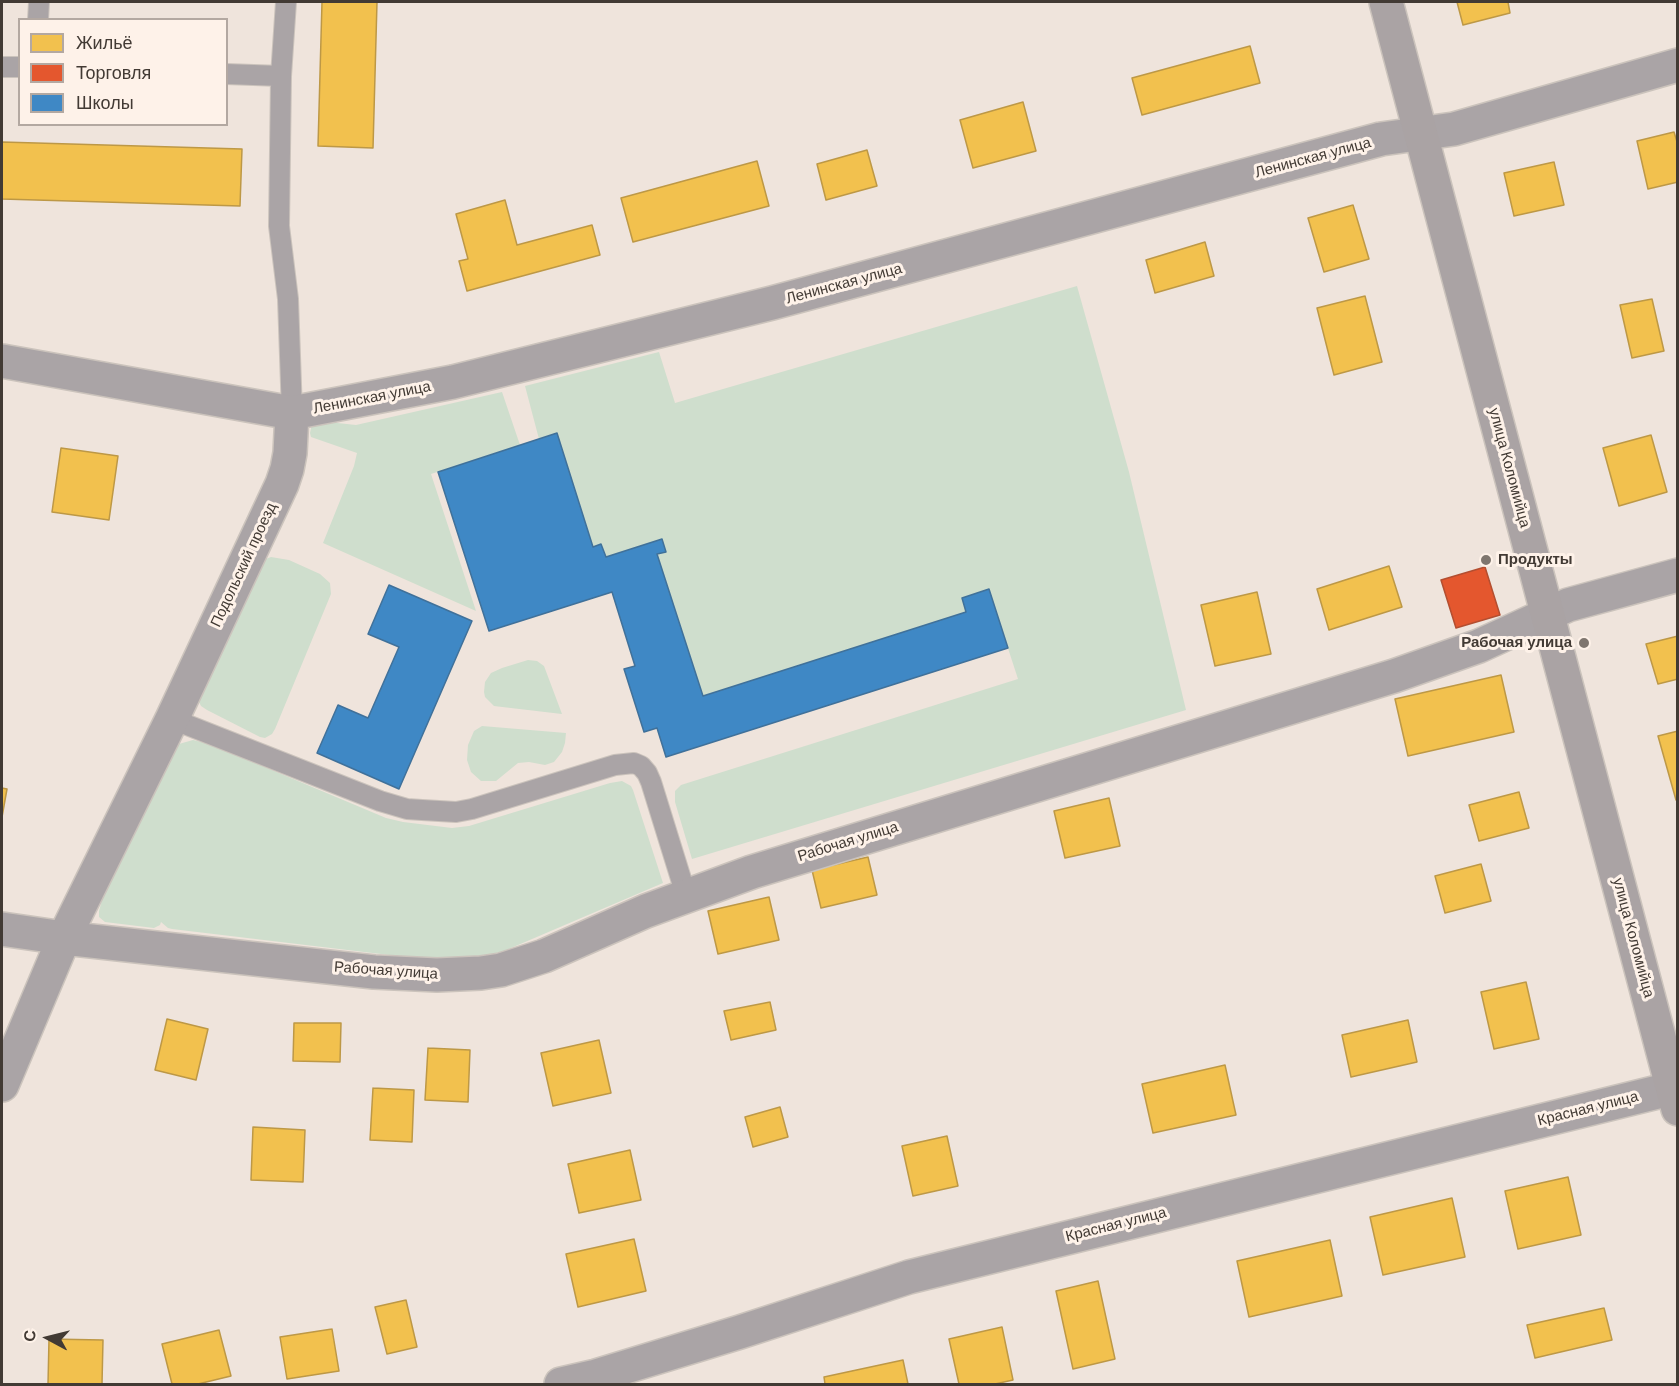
<!DOCTYPE html>
<meta charset="utf-8">
<style>
body{margin:0}
#map{position:relative;width:1679px;height:1386px;overflow:hidden;background:#efe4dc;font-family:Helvetica,sans-serif}
canvas{display:block}
.frame{position:absolute;inset:0;border:3px solid #423a34;pointer-events:none}
.legend{position:absolute;left:18px;top:18px;width:210px;height:108px;box-sizing:border-box;background:#fef2e9;border:2px solid #b3a8a1;margin:0;padding:8px 10px;list-style:none;font-size:18px;color:#423a34}
.legend li{display:flex;align-items:center;gap:12px;height:30px}
.legend b{width:30px;border:2px solid #b3a8a1}
.north{position:absolute;left:18px;top:1308px;width:60px;height:60px;-webkit-text-stroke:4px #fef2e9;paint-order:stroke;rotate:277deg;font-size:16px;font-weight:700;line-height:24px;text-align:center;color:#423a34}
.north::after{content:'';display:block;margin:auto;width:21px;height:27px;background:#423a34;clip-path:polygon(50% 0,100% 100%,50% 72%,0 100%)}
</style>
<div id="map">
<canvas width="1679" height="1386"></canvas>
<div class="frame"></div>
<ul class="legend">
<li><b style="height:16px;background:#f2c14e"></b>Жильё</li>
<li><b style="height:16px;background:#e4572e"></b>Торговля</li>
<li><b style="height:16px;background:#3f88c5"></b>Школы</li>
</ul>
<div class="north">С</div>
</div>
<script>
const g = document.querySelector('canvas').getContext('2d');
g.lineJoin = 'round';
function paint(path, color) { g.fillStyle = color; g.fill(path, 'evenodd'); }
const poly = rows => new Path2D(rows.map(r => 'M' + r).join(''));
function stroke(path, color, width, dash) { g.strokeStyle = color; g.lineWidth = width; g.lineCap = dash ? 'butt' : 'round'; g.setLineDash(dash || []); g.stroke(path); }
function write(font, color, halo, rows, align = 'center') {
  g.font = font + ' Helvetica,sans-serif'; g.lineWidth = 6; g.setLineDash([]); g.textBaseline = 'middle'; g.strokeStyle = halo; g.fillStyle = color; for (const [text, x, y, turn = 0] of rows) {
    g.save(); g.translate(x, y); g.rotate((+turn || 0) * Math.PI / 180); g.textAlign = isNaN(turn) ? turn : align; if (halo) g.strokeText(text, 0, 0); g.fillText(text, 0, 0); g.restore();
  }
}
paint(poly([
 [1077,286,1129,472,1186,710,692,859,675,802,675,791,681,785,1018,679,989,590,962,598,966,612,703,696,657,554,666,551,606,557,601,544,593,547,557,433,539,439,525,386,659,352,675,403],
 [502,392,520,445,431,474,476,611,323,543,354,466,357,453,311,437,310,433,312,424,319,421,356,425],
 [271,557,289,560,320,574,330,583,331,594,275,729,272,734,265,738,260,737,207,710,201,706,198,700,263,560],
 [528,660,537,661,544,666,562,714,494,706,485,697,484,692,485,682,491,673,502,668],
 [482,726,566,733,565,743,562,752,554,762,545,765,529,762,518,763,496,781,481,781,471,772,467,760,468,745,474,731],
 [193,740,210,744,386,818,403,822,452,828,469,826,610,783,622,781,631,786,633,790,663,883,504,951,485,956,469,957,406,957,172,929,168,928,161,922,160,925,154,928,105,922,99,917,99,911,102,900,170,753,179,744]
]), '#cfdecd');
const homes = poly([
 [322,2,377,2,373,148,318,146,322,2],
 [1457,2,1508,2,1510,13,1463,25,1457,2],
 [1250,46,1260,83,1142,115,1132,78,1250,46],
 [1023,102,1036,151,973,168,960,120,1023,102],
 [1674,132,1678,145,1678,182,1648,189,1637,141,1674,132],
 [2,142,242,149,240,206,2,199,2,142],
 [867,150,877,186,826,200,817,164,867,150],
 [757,161,769,206,633,242,621,198,757,161],
 [1554,162,1564,205,1514,216,1504,173,1554,162],
 [505,200,517,245,592,225,600,255,467,291,459,261,468,259,456,214,505,200],
 [1353,205,1369,259,1324,272,1308,218,1353,205],
 [1205,242,1214,276,1155,293,1146,260,1205,242],
 [1365,296,1382,362,1334,375,1317,308,1365,296],
 [1652,299,1664,351,1632,358,1620,305,1652,299],
 [1651,435,1667,492,1619,506,1603,448,1651,435],
 [61,448,118,456,109,520,52,512,61,448],
 [1389,566,1402,607,1329,630,1317,589,1389,566],
 [1257,592,1271,654,1215,666,1201,605,1257,592],
 [1678,636,1678,679,1658,684,1646,644,1678,636],
 [1501,675,1514,732,1408,756,1395,699,1501,675],
 [1678,731,1678,800,1676,800,1658,736,1678,731],
 [2,788,7,789,2,817,2,788],
 [1519,792,1529,828,1479,841,1469,805,1519,792],
 [1109,798,1120,846,1065,858,1054,811,1109,798],
 [868,857,877,895,821,908,812,870,868,857],
 [1481,864,1491,901,1445,913,1435,876,1481,864],
 [769,897,779,940,718,954,708,911,769,897],
 [1526,982,1539,1039,1494,1049,1481,992,1526,982],
 [770,1002,776,1030,731,1040,724,1011,770,1002],
 [167,1019,208,1029,196,1080,155,1070,167,1019],
 [1408,1020,1417,1062,1351,1077,1342,1035,1408,1020],
 [294,1023,341,1023,340,1062,293,1061,294,1023],
 [599,1040,611,1093,553,1106,541,1053,599,1040],
 [428,1048,470,1050,468,1102,425,1100,428,1048],
 [1225,1065,1236,1115,1153,1133,1142,1084,1225,1065],
 [373,1088,414,1090,412,1142,370,1140,373,1088],
 [780,1107,788,1137,753,1147,745,1117,780,1107],
 [253,1127,305,1130,303,1182,251,1180,253,1127],
 [947,1136,958,1186,913,1196,902,1146,947,1136],
 [630,1150,641,1200,579,1213,568,1164,630,1150],
 [1568,1177,1581,1235,1518,1249,1505,1191,1568,1177],
 [1452,1198,1465,1257,1383,1275,1370,1217,1452,1198],
 [634,1239,646,1291,578,1307,566,1254,634,1239],
 [1330,1240,1342,1296,1249,1317,1237,1261,1330,1240],
 [1098,1281,1115,1359,1073,1369,1056,1291,1098,1281],
 [406,1300,417,1347,387,1354,375,1307,406,1300],
 [1604,1308,1612,1340,1535,1358,1527,1325,1604,1308],
 [1002,1327,1013,1380,995,1384,959,1384,949,1339,1002,1327],
 [332,1329,339,1371,287,1379,280,1337,332,1329],
 [219,1330,231,1376,198,1384,172,1384,162,1344,219,1330],
 [49,1339,103,1340,102,1384,48,1384,49,1339],
 [903,1360,908,1384,825,1384,824,1377,903,1360]
]);
paint(homes, '#f2c14e');
stroke(homes, '#bd9846', 1.5);
const shops = poly([
 [1485,567,1500,615,1456,628,1441,580,1485,567]
]);
paint(shops, '#e4572e');
stroke(shops, '#b34e30', 1.5);
const schools = poly([
 [557,433,593,547,601,544,606,557,662,539,666,552,657,554,703,696,966,612,962,598,989,589,1008,648,666,757,657,728,644,732,624,669,635,666,612,592,489,631,438,472,557,433],
 [389,585,472,621,399,789,317,753,338,705,368,718,399,647,368,634,389,585]
]);
paint(schools, '#3f88c5');
stroke(schools, '#40719a', 1.5);
const service = poly([
 [286,2,281,76,279,226,288,299,292,413],
 [38,20,39,2],
 [2,67,20,67],
 [226,74,281,76],
 [172,719,380,801,407,809,422,810,456,812,472,809,615,765,634,763,641,766,647,773,651,782,686,895]
]);
const minor = poly([
 [2,361,292,413,453,382,772,303,1381,139,1454,129,1678,65],
 [2,929,64,938,374,972,437,975,481,973,501,970,544,956,646,911,752,872,1394,676,1479,646,1568,605,1678,575],
 [2,1085,64,938,172,719,282,484,287,469,290,453,292,413],
 [561,1384,596,1376,740,1332,909,1277,1678,1087]
]);
const secondary = poly([
 [1386,2,1678,1109]
]);
stroke(service, '#cbc3bc', 22);
stroke(minor, '#cbc3bc', 36);
stroke(secondary, '#cbc3bc', 36);
stroke(service, '#aaa4a6', 20);
stroke(minor, '#aaa4a6', 33);
stroke(secondary, '#aaa3a4', 33);
for (const [x, y, r, color] of [
 [1486,560,6,"#7f766f"],
 [1584,643,6,"#7f766f"]
]) { const dot = new Path2D(); dot.arc(x, y, r, 0, 2 * Math.PI); g.fillStyle = color; g.fill(dot); stroke(dot, '#fef2e9', 2); }
write('15px', '#423a34', '#fef2e9', [
 ["Ленинская улица",1313,158,-15],
 ["Ленинская улица",844,284,-15],
 ["Ленинская улица",372,398,-11],
 ["улица Коломийца",1509,468,75],
 ["Подольский проезд",244,565,-65],
 ["Рабочая улица",848,842,-17],
 ["улица Коломийца",1633,938,75],
 ["Рабочая улица",386,971,4],
 ["Красная улица",1588,1109,-14],
 ["Красная улица",1116,1225,-14]
]);
write('bold 15px', '#423a34', '#fef2e9', [
 ["Продукты",1498,560],
 ["Рабочая улица",1572,643,"right"]
], 'left');
</script>
